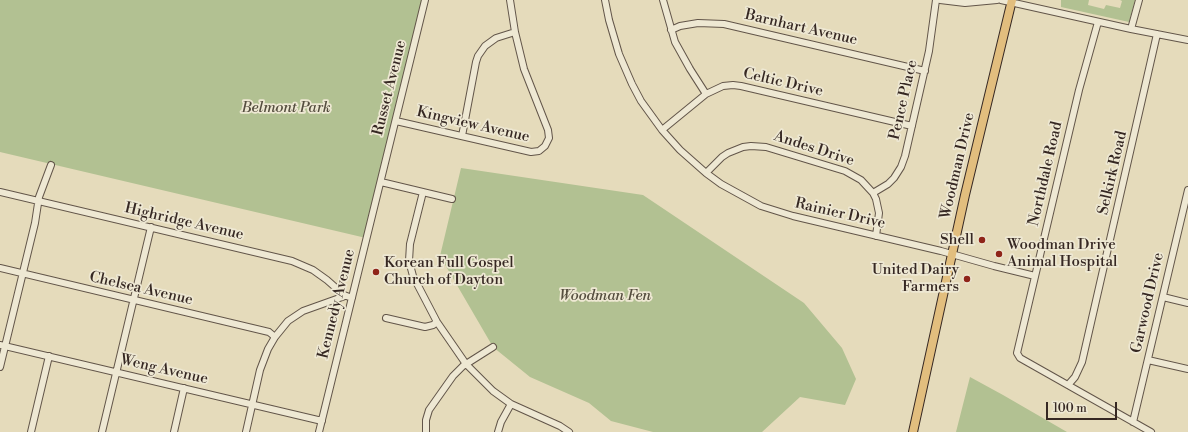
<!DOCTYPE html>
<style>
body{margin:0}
#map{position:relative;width:1188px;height:432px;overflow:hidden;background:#e5dbbb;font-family:"Libre Bodoni",serif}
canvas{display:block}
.scale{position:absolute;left:1046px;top:402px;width:71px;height:18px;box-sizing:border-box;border:2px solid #362823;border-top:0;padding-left:5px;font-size:12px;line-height:14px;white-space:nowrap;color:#362823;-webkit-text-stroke:3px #eee8d3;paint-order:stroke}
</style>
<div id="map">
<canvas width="1188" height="432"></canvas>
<div class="scale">100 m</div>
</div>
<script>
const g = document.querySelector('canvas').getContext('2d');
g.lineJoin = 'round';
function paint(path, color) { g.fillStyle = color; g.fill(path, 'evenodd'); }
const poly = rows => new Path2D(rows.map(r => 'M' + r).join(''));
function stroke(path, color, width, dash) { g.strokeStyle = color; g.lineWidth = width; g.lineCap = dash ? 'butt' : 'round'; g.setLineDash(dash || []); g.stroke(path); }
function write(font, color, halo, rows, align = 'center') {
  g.font = font + ' "Libre Bodoni",serif'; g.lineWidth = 3.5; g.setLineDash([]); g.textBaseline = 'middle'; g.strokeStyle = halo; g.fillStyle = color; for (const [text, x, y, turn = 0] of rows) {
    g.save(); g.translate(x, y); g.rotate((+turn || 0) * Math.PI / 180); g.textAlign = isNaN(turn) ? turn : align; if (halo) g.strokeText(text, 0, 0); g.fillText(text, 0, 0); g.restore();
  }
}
paint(poly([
 [0,0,425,0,366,238,0,152],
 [1061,0,1089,0,1088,5,1104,9,1106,5,1120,8,1122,1,1120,0,1135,0,1129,22,1061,7],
 [461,168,643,195,804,303,842,348,856,379,845,405,800,397,762,432,653,432,611,421,589,403,530,377,493,347,440,256],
 [970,377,1003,395,1067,432,956,432]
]), '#b2c192');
const minor = poly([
 [605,0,609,20,619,54,632,84,641,101,662,130,680,150,706,173,721,184,761,206,793,216,941,251,994,266,1035,276],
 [663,0,675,42,690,69,706,94],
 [940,0,965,3,997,0],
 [1001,0,1131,29,1188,40],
 [1098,22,1079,90,1017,353,1020,358,1151,432],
 [1131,29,1139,0],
 [671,30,680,26,698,23,724,24,925,71],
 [396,121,531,152,539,151,545,146,549,138,548,130,524,69,515,32,510,0],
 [662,130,706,94,723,86,733,85,741,86,912,126],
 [462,136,476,62,478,56,485,46,496,38,515,32],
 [706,173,722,157,728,153,743,147,751,146,766,147,845,171,861,180,873,193,876,199,879,213,876,236],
 [381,182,452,199],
 [0,192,292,261,313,270,327,280,344,295,352,298],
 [423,192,410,244,409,261,413,276,437,322,466,364,493,391,511,404,560,426,569,432],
 [873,193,888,184,894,178,901,167,905,156,929,51,936,0],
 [0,268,269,332,275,337],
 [1163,297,1188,303],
 [386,318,425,327,433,325,437,322],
 [0,345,322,421],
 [1148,360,1188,369],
 [0,367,35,223,39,197,51,165],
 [1068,385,1075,377,1082,362,1157,34],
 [1133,422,1188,190],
 [31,432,49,356],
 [102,432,151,227],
 [174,432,184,388],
 [246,432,260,370,268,349,275,337,288,321,303,311,345,296],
 [319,432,425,0],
 [426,432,426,420,429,410,453,376,463,366,493,347],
 [498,432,501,422,511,404]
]);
const major = poly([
 [913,432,965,195,1012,0]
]);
stroke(minor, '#625549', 8);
stroke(major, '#362823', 10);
stroke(minor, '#eee8d3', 6);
stroke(major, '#e2be7e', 8);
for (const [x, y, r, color] of [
 [982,240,4,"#8f2418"],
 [999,254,4,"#8f2418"],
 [376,272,4,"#8f2418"],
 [967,279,4,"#8f2418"]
]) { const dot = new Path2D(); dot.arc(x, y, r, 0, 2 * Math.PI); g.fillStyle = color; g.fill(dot); stroke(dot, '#eee8d3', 1.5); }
write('15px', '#362823', '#eee8d3', [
 ["Barnhart Avenue",801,28,13],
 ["Celtic Drive",783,83,13],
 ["Russet Avenue",390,88,-76],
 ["Pence Place",904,100,-77],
 ["Kingview Avenue",473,125,13],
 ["Andes Drive",814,149,18],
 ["Woodman Drive",958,166,-77],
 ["Selkirk Road",1113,173,-77],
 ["Northdale Road",1046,174,-77],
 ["Rainier Drive",840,214,13],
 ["Highridge Avenue",184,222,13],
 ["Chelsea Avenue",141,289,13],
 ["Garwood Drive",1148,303,-77],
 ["Kennedy Avenue",337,304,-76],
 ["Weng Avenue",164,370,13]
]);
write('italic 15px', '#554e3f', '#eee8d3', [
 ["Belmont Park",286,108],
 ["Woodman Fen",605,296]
]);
write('15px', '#362823', '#eee8d3', [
 ["Shell",974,240],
 ["Woodman Drive",1007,245,"left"],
 ["Animal Hospital",1007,262,"left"],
 ["Korean Full Gospel",384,263,"left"],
 ["Church of Dayton",384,280,"left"],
 ["United Dairy",959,270],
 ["Farmers",959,287]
], 'right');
</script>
